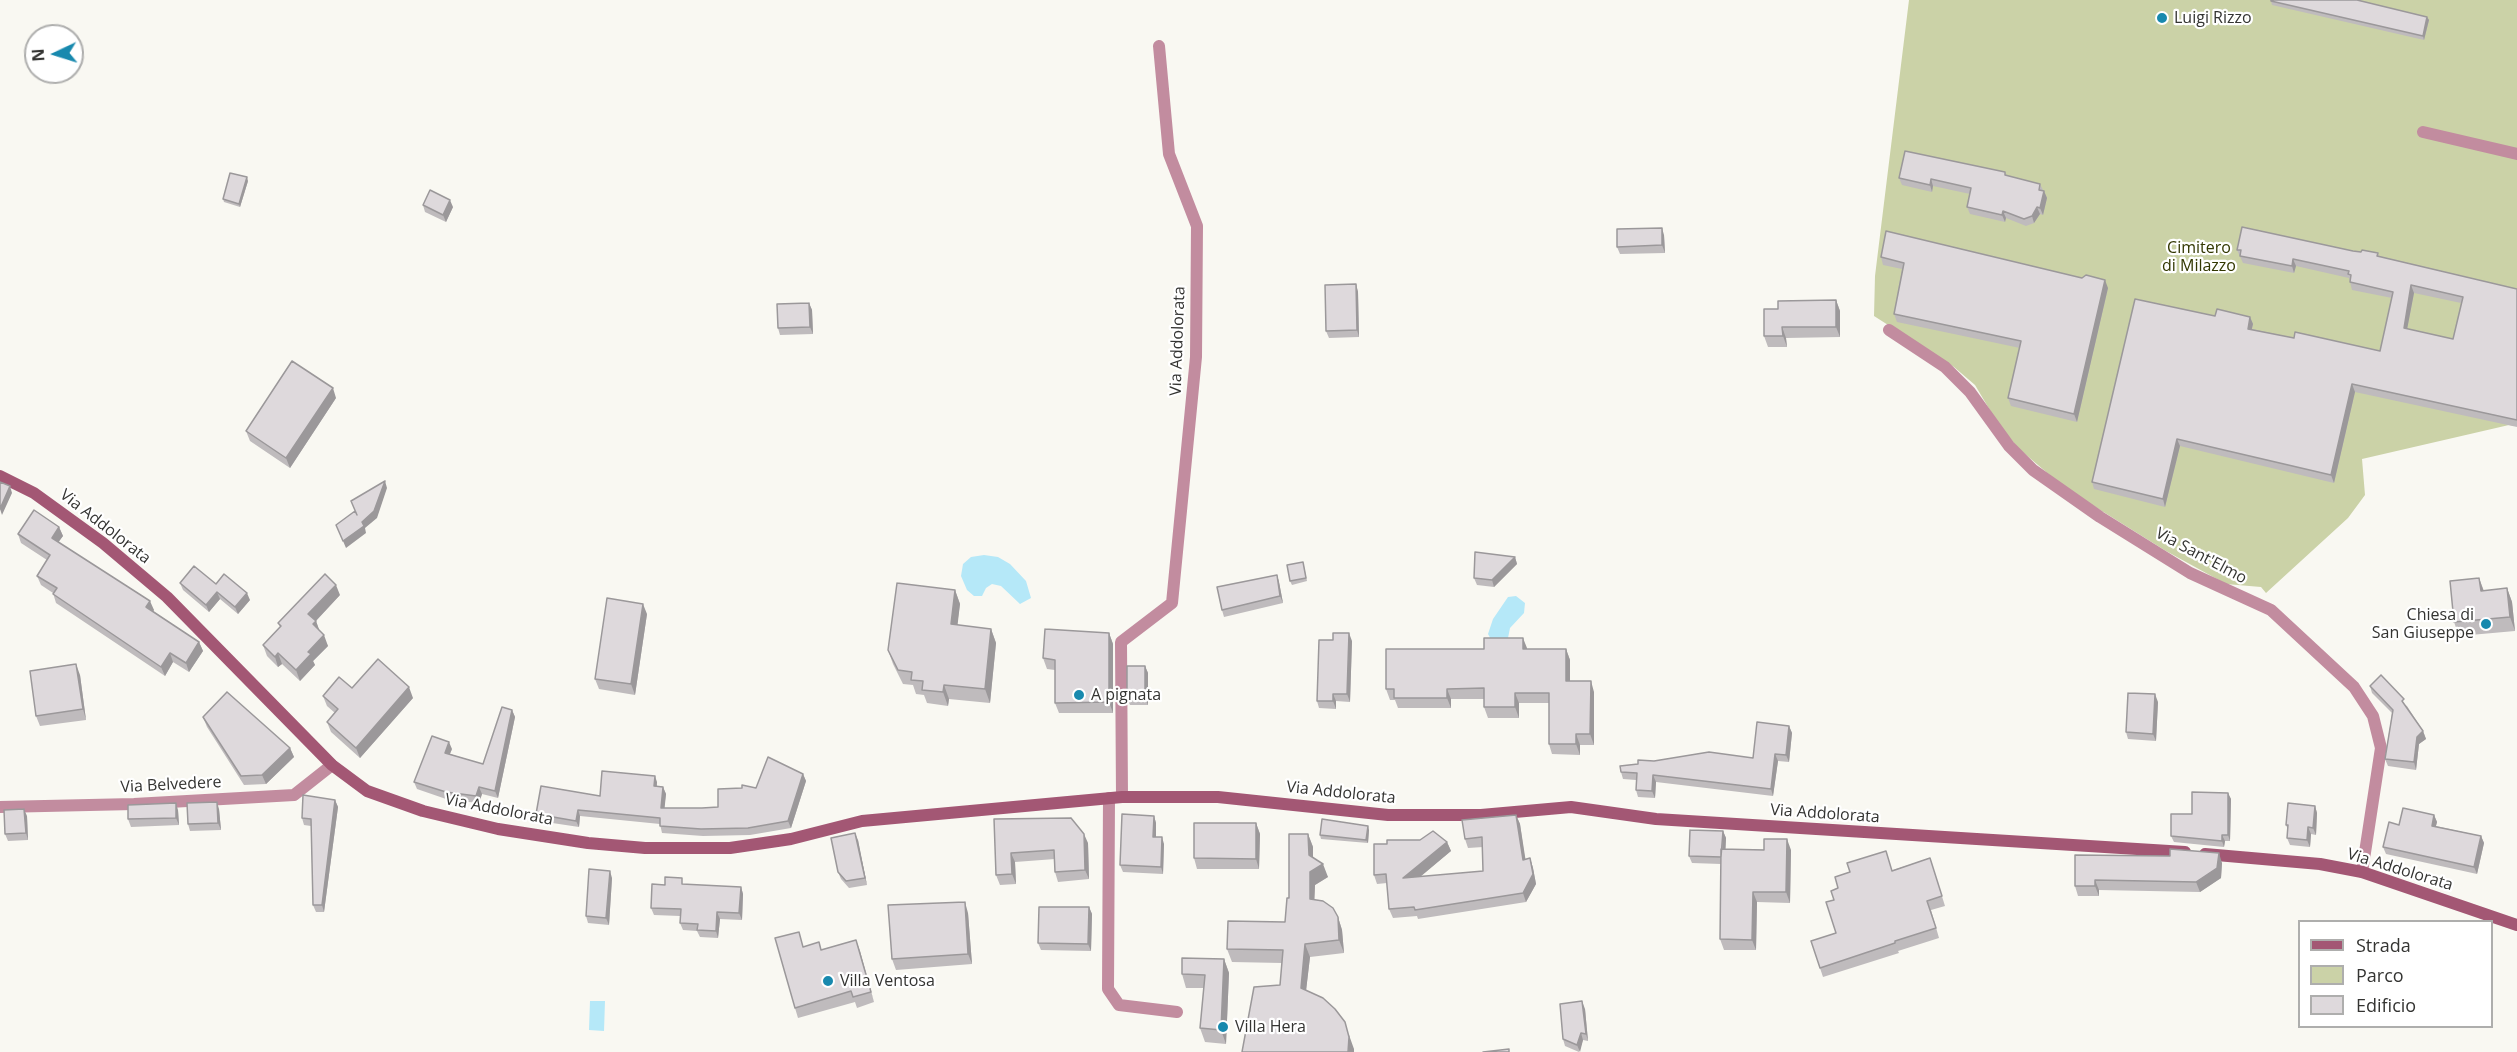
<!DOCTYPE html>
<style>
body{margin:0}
#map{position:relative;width:2517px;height:1052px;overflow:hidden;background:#f9f8f2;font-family:"Open Sans",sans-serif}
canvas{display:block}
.legend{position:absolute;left:2298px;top:920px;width:195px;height:108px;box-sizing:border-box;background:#fff;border:2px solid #aeaead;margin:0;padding:8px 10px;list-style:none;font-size:18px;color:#343432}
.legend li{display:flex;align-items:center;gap:12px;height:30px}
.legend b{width:30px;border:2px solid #aeaead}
.north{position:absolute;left:24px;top:24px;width:60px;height:60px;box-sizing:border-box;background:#fff;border:2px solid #aeaead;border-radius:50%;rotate:266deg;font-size:16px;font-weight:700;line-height:24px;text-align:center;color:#343432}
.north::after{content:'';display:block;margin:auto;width:21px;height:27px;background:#1889ae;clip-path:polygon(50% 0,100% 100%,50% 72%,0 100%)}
</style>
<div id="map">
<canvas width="2517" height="1052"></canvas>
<ul class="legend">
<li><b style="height:8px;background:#a35774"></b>Strada</li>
<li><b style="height:16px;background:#cbd2a7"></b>Parco</li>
<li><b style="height:16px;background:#ded9dc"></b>Edificio</li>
</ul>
<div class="north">N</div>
</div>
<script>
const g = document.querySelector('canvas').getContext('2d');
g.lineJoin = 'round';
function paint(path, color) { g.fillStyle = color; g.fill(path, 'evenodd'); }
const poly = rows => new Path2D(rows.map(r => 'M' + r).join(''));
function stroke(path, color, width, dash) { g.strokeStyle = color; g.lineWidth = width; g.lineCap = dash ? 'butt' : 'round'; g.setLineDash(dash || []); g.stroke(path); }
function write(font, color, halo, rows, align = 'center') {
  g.font = font + ' "Open Sans",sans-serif'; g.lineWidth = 4.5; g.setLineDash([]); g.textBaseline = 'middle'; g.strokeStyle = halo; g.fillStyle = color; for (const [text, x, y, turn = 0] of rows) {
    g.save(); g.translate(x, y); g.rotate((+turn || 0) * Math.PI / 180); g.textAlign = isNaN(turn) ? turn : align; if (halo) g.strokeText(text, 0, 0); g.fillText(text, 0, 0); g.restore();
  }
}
paint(poly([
 [1909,0,2517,0,2517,426,2509,425,2362,459,2365,495,2348,518,2266,593,2261,587,2226,584,2166,551,2065,488,2018,448,1997,422,1975,385,1954,367,1874,316,1875,276]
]), '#cbd2a7');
paint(poly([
 [984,555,998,557,1010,564,1026,581,1031,598,1020,604,1001,586,992,584,986,588,982,596,974,596,967,590,961,576,963,564,971,557],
 [1516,596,1525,603,1524,613,1510,628,1507,643,1493,643,1488,634,1493,619,1508,597],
 [590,1001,605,1001,604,1031,589,1030]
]), '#b5e8f8');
stroke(poly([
 [2423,132,2517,154],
 [1889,330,1945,367,1970,392,2009,446,2033,470,2100,517,2190,573,2271,610,2354,687,2373,716,2381,748,2362,872],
 [1122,797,1121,642,1172,603,1196,357,1197,226,1169,154,1159,46],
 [1109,798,1108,989,1119,1005,1177,1012],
 [0,807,134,804,294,795,332,765]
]), '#c28c9f', 12);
stroke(poly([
 [0,476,34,493,103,543,167,597,332,765,367,791,423,811,498,829,588,843,645,848,730,848,791,839,862,821,1122,797,1218,797,1388,815,1481,815,1571,807,1656,819,2185,852],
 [2205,854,2320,864,2362,872,2517,925]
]), '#a35774', 12);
paint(poly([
 [2271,1,2427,17,2429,20,2424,40,2272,5],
 [2005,172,2007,176,2040,184,2043,190,2044,191,2047,198,2043,215,2040,214,2034,223,2026,226,2006,218,2005,222,1970,214,1967,207,1970,194,1933,186,1932,192,1902,185,1899,178],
 [248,181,240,207,224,202,223,199],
 [423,205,453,207,446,222,425,212],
 [1664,235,1665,253,1620,254,1617,247],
 [2237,250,2353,251,2378,253,2379,256,2517,289,2517,427,2355,392,2334,483,2180,446,2165,507,2094,489,2092,482,2215,316,2250,317,2253,324,2252,329,2294,338,2380,351,2392,298,2352,290,2349,278,2296,266,2294,273,2243,263],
 [2414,293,2461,303,2453,339,2407,329],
 [1881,257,2108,288,2077,422,2011,406,2008,398,2020,348,1897,322,1894,314,1902,269,1883,265],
 [1356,284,1358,292,1359,337,1329,338,1326,331],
 [1836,300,1840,311,1840,337,1786,338,1787,347,1768,347,1764,336,1778,309],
 [809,303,812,310,813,334,780,335,778,328],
 [336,398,290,468,250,441,246,431],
 [59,527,63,536,58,542,154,610,153,611,199,642,203,651,189,672,173,662,165,676,56,603,53,593,41,585,37,576,47,560,21,543,18,534],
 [1515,557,1517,564,1494,587,1477,585,1474,578],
 [1304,566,1307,581,1292,585,1290,581],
 [1277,575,1279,582,1283,603,1224,617,1222,610],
 [2479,578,2484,591,2507,588,2512,602,2515,631,2459,636,2454,622],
 [180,583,216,584,250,600,238,614,220,599,209,612,183,590],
 [955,590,960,604,957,625,991,629,996,643,990,703,949,699,948,706,927,703,924,695,916,694,913,685,903,684,893,664,888,650],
 [340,595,316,621,319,630,328,646,313,661,315,665,300,681,282,664,278,667,267,656,263,645,280,627,278,623],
 [647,614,635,695,599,689,595,679],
 [1109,633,1113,644,1113,713,1059,713,1055,703,1055,670,1047,669,1043,658],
 [1352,641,1350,702,1336,701,1336,709,1319,708,1317,701],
 [1527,649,1566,649,1570,660,1570,681,1594,692,1594,745,1580,745,1580,755,1552,754,1549,744,1549,703,1519,703,1519,718,1488,718,1484,707,1484,699,1451,699,1451,708,1398,708,1395,700,1390,700,1386,689],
 [1145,666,1148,673,1148,705,1130,705,1127,698],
 [80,675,86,720,40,726,36,716],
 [2370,686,2407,706,2423,731,2426,739,2419,744,2416,770,2388,766,2385,759,2392,713,2372,693],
 [352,688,413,698,360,758,331,732,327,722,335,713,327,706,323,696],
 [2158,702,2156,741,2128,739,2126,732],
 [512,710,515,717,498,798,482,794,479,803,449,800,417,789,414,782,452,749,450,754,483,764],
 [203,717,290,748,294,757,266,784,244,785,207,727],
 [1789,726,1792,733,1789,762,1778,761,1773,796,1656,782,1655,798,1638,797,1636,790,1636,780,1623,779,1621,772,1638,764,1654,761,1753,758],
 [803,774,806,781,791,828,750,835,703,836,662,833,660,824,580,816,579,827,539,821,536,814,600,796,657,782,657,786,663,787,666,794,664,808,702,808,718,807,756,788],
 [2228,793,2231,799,2230,841,2225,841,2224,847,2174,842,2171,836,2192,814],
 [335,800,338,807,324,912,316,912,313,905,311,826,304,825,302,818],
 [2315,806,2317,813,2316,835,2311,834,2310,847,2290,845,2287,838,2288,830,2286,825],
 [219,809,221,830,190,831,188,824],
 [178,810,179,825,131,827,128,819],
 [1516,815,1520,824,1525,860,1530,858,1533,868,1536,884,1526,902,1418,919,1417,916,1393,918,1389,909,1387,883,1377,884,1374,875,1387,844,1420,840,1447,842,1451,851,1419,877,1483,871,1483,847,1468,848,1465,839],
 [2434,815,2437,822,2436,826,2481,836,2484,843,2477,874,2386,854,2383,847,2399,825],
 [27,816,28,840,8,841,5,834],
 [1154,816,1156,823,1156,837,1164,844,1163,874,1123,872,1120,865],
 [994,819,1088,843,1089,879,1058,882,1055,872,1055,859,1015,862,1016,884,1000,885,996,875],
 [1256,823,1260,834,1259,869,1197,869,1194,858],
 [1369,830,1368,843,1321,839,1320,835],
 [1723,831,1726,838,1725,849,1791,850,1790,903,1757,902,1756,950,1724,950,1720,939,1721,864,1692,863,1689,856],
 [1308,834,1313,847,1313,858,1328,877,1315,885,1314,900,1338,917,1342,930,1344,953,1310,957,1306,990,1354,1049,1280,985,1282,963,1232,962,1227,949,1285,922,1289,898],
 [858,840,867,885,849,888,841,879,838,872],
 [2075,855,2222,863,2221,878,2200,892,2099,890,2099,896,2078,896,2075,886],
 [1930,858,1945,906,1931,910,1939,938,1898,951,1899,953,1823,977,1811,941,1836,933,1834,900,1893,870],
 [612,878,609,925,588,923,586,916],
 [684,885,741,887,743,894,742,920,720,919,718,938,700,937,697,931,683,930,680,923,680,916,654,915,651,908],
 [1089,907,1092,914,1091,951,1041,950,1038,943],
 [968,913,972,964,896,970,892,959],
 [856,940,874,1002,857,1008,855,1002,798,1018,795,1008,804,947,819,942,821,950],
 [1224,959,1229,973,1226,1044,1205,1042,1200,1028,1204,988,1186,988,1182,974],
 [1585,1009,1588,1041,1583,1040,1579,1052,1565,1046,1563,1039]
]), '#bfbbbd');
paint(poly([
 [2427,17,2429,20,2424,40,2423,36],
 [247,177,248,181,240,207,239,204],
 [1931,179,1933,186,1932,192,1930,185],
 [2044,191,2047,198,2043,215,2040,208],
 [450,200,453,207,446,222,443,215],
 [2037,207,2040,214,2034,223,2032,216],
 [2003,211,2006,218,2005,222,2002,215],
 [1662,228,1664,235,1665,253,1662,245],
 [2293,259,2296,266,2294,273,2292,266],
 [2105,280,2108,288,2077,422,2074,414],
 [1356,284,1358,292,1359,337,1357,330],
 [2411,285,2414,293,2406,335,2404,328],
 [1836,300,1840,311,1840,337,1836,327],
 [809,303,812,310,813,334,810,327],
 [2250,317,2253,324,2250,336,2248,329],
 [1782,327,1786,338,1787,347,1783,336],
 [2352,384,2355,392,2334,483,2331,475],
 [333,388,336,398,290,468,286,458],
 [2177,439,2180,446,2165,507,2163,499],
 [385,481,387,488,377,518,365,528,366,533,346,548,343,541,362,522],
 [10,486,12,493,2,515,0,509],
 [59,527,63,536,55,547,52,538],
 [1515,557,1517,564,1494,587,1492,580],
 [1277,575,1279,582,1283,603,1280,596],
 [2479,578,2484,592,2481,591],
 [336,585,340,595,312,625,308,614],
 [2507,588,2512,602,2515,631,2510,617],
 [955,590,960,604,956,638,951,624],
 [217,592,220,599,209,612,206,605],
 [247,593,250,600,238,614,235,607],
 [150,601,154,610,150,616,146,607],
 [643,604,647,614,635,695,631,684],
 [316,621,320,632,313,624],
 [991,629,996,643,990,703,985,689],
 [1109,633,1113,644,1113,713,1109,702],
 [1349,633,1352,641,1350,702,1347,694],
 [324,635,328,646,313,661,315,665,300,681,296,670,308,652],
 [1523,638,1527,648,1527,659,1523,649],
 [199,642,203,651,189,672,186,663],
 [1566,649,1570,660,1570,691,1566,681],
 [170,653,173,662,165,676,161,667],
 [278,653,282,664,278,667,275,657],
 [76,664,80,675,86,720,83,709],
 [1145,666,1148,673,1148,705,1145,698],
 [1591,681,1594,692,1594,745,1590,734],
 [944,685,949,699,948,706,943,692],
 [409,687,413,698,360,758,356,748],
 [1447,689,1451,699,1451,708,1447,698],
 [1515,693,1519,703,1519,718,1515,707],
 [1333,694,1336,701,1336,709,1333,701],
 [2155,694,2158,702,2156,741,2153,734],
 [512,710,515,717,498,798,495,791],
 [1789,726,1792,733,1789,762,1786,755],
 [2423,731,2426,739,2419,744,2416,770,2414,762,2417,737],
 [1576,734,1580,745,1580,755,1576,744],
 [449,742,452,749,447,760,445,753],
 [290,748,294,757,266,784,262,775],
 [1775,754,1778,761,1773,796,1771,789],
 [803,774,806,781,791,828,788,821],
 [1653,775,1656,782,1655,798,1652,791],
 [655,776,657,782,656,793,654,786],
 [479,787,482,794,479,803,476,796],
 [663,787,666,794,664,814,661,808],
 [2228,793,2231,799,2230,841,2228,835],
 [335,800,338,807,324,912,322,905],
 [217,802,219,809,221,830,218,823],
 [176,803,178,810,179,825,176,818],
 [2315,806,2317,813,2316,835,2313,828],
 [24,809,27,816,28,840,26,833],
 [578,810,580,816,579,827,576,821],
 [1516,815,1520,824,1527,869,1523,860],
 [2434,815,2437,822,2434,833,2432,826],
 [1154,816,1156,823,1156,844,1153,837],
 [1256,823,1260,834,1259,869,1256,859],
 [1368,826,1369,830,1368,843,1366,840],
 [2308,827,2311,834,2310,847,2307,840],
 [1723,831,1726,838,1725,864,1722,857],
 [855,833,858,840,867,885,865,878],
 [1084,834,1088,843,1089,879,1085,870],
 [1308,834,1313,847,1313,868,1309,855],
 [2222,835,2225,841,2224,847,2222,841],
 [2481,836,2484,843,2477,874,2474,867],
 [1162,837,1164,844,1163,874,1161,867],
 [1787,839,1791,850,1790,903,1786,892],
 [1447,842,1451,851,1407,888,1403,878],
 [1011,853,1015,862,1016,884,1012,874],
 [2219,853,2222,863,2221,878,2200,892,2196,882],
 [1530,858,1533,868,1536,884,1526,902,1523,893],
 [1323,864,1328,877,1315,885,1314,912,1310,899,1310,872],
 [610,871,612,878,609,925,606,918],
 [2095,880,2099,890,2099,896,2095,886],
 [741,887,743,894,742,920,739,913],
 [1753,892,1757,902,1756,950,1752,940],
 [965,902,968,913,972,964,968,954],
 [1089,907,1092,914,1091,951,1088,944],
 [717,912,720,919,718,938,716,931],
 [1338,917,1342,930,1344,953,1339,940],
 [856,940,860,951,874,1002,871,992],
 [1305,944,1310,957,1305,1000,1301,988],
 [1224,959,1229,973,1226,1044,1221,1030],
 [1582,1001,1585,1009,1588,1041,1586,1034],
 [1581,1033,1583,1040,1580,1052,1577,1045],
 [1349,1035,1354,1049,1354,1052,1348,1052]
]), '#9b989a');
const building = poly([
 [2271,0,2357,0,2427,17,2423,36,2271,1,2271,0],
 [1905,151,2005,172,2005,175,2040,184,2039,190,2044,191,2040,208,2037,207,2032,216,2024,219,2003,211,2002,215,1967,207,1971,188,1931,179,1930,185,1899,178,1905,151],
 [230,173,247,177,239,204,223,199,230,173],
 [430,190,450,200,443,215,423,205,430,190],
 [2242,227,2353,251,2361,252,2362,250,2378,253,2377,256,2517,289,2517,420,2352,384,2331,475,2177,439,2163,499,2092,482,2135,299,2215,316,2217,309,2250,317,2248,329,2294,338,2295,332,2380,351,2393,292,2350,282,2351,275,2348,274,2349,271,2293,259,2292,266,2240,256,2241,250,2237,250,2242,227],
 [2411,285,2463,297,2453,339,2404,328,2411,285],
 [1662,228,1662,245,1617,247,1617,229,1662,228],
 [1886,231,2082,278,2086,275,2105,280,2074,414,2008,398,2021,341,1894,314,1904,263,1881,257,1886,231],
 [1356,284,1357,330,1326,331,1325,285,1356,284],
 [1836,300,1836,327,1782,327,1783,336,1764,336,1764,309,1778,309,1778,301,1836,300],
 [809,303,810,327,778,328,777,304,809,303],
 [292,361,333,388,286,458,246,431,292,361],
 [385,481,374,511,362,522,364,526,343,541,336,525,355,511,357,515,351,501,385,481],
 [0,482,10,486,0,509,0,482],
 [34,510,59,527,52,538,150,601,146,607,199,642,186,663,170,653,161,667,53,594,57,588,37,576,50,555,18,534,34,510],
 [1475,552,1515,557,1492,580,1474,578,1475,552],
 [1303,562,1306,578,1290,581,1287,565,1303,562],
 [194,566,216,584,224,574,247,593,235,607,217,592,206,605,180,583,194,566],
 [325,574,336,585,308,614,316,621,313,624,324,635,308,652,311,654,296,670,278,653,275,657,263,645,281,626,278,623,325,574],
 [1277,575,1280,596,1222,610,1217,587,1277,575],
 [2479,578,2481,591,2507,588,2510,617,2454,622,2450,581,2479,578],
 [897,583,955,590,951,624,991,629,985,689,944,685,943,692,922,690,923,681,911,680,912,672,898,670,888,650,897,583],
 [607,598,643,604,631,684,595,679,607,598],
 [1045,629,1109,633,1109,702,1055,703,1055,660,1043,658,1045,629],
 [1333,633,1349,633,1347,694,1333,694,1333,701,1317,701,1319,640,1333,640,1333,633],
 [1484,638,1523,638,1523,649,1566,649,1566,681,1591,681,1590,734,1576,734,1576,744,1549,744,1549,693,1515,693,1515,707,1484,707,1484,688,1447,689,1447,698,1394,698,1394,689,1386,689,1386,649,1484,649,1484,638],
 [378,659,409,687,356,748,327,722,338,709,323,696,339,677,352,688,378,659],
 [76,664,83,709,36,716,30,671,76,664],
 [1127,666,1145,666,1145,698,1127,698,1127,666],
 [2381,675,2404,699,2402,701,2423,731,2417,737,2414,762,2385,759,2393,710,2370,686,2381,675],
 [227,692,290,748,262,775,241,776,203,717,227,692],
 [2128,693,2155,694,2153,734,2126,732,2128,693],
 [502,707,512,710,495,791,479,787,476,796,446,792,414,782,432,736,449,742,445,753,483,764,502,707],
 [1757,722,1789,726,1786,755,1775,754,1771,789,1653,775,1652,791,1636,790,1637,773,1621,772,1620,766,1638,764,1638,760,1654,761,1709,752,1753,758,1757,722],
 [768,757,803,774,788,821,748,828,701,829,660,826,660,818,578,810,576,821,536,814,541,786,600,796,602,771,655,776,654,786,663,787,661,808,702,808,718,807,718,789,742,788,742,785,756,788,768,757],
 [2192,792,2228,793,2228,835,2222,835,2222,841,2171,836,2171,814,2192,814,2192,792],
 [303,795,335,800,322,905,313,905,311,819,302,818,303,795],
 [217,802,218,823,188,824,187,803,217,802],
 [176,803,176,818,128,819,128,805,176,803],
 [2288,803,2315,806,2313,828,2308,827,2307,840,2287,838,2288,825,2286,825,2288,803],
 [2403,808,2434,815,2432,826,2481,836,2474,867,2383,847,2389,822,2399,825,2403,808],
 [24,809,26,833,5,834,4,810,24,809],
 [1122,814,1154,816,1153,837,1162,837,1161,867,1120,865,1122,814],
 [1516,815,1523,860,1530,858,1533,874,1523,893,1415,910,1414,907,1389,909,1386,874,1374,875,1374,844,1387,844,1387,840,1420,840,1433,831,1447,842,1403,878,1483,871,1482,837,1465,839,1462,820,1516,815],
 [1071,818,1084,834,1085,870,1055,872,1054,850,1011,853,1012,874,996,875,994,819,1071,818],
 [1322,819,1368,826,1366,840,1320,835,1322,819],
 [1194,823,1256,823,1256,859,1194,858,1194,823],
 [1690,830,1723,831,1721,857,1689,856,1690,830],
 [855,833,865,878,846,881,838,872,831,838,855,833],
 [1289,834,1308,834,1309,855,1323,864,1310,872,1310,899,1323,901,1333,908,1338,917,1339,940,1305,944,1301,988,1323,998,1335,1009,1345,1022,1349,1037,1348,1052,1242,1052,1254,987,1280,985,1283,950,1227,949,1228,921,1285,922,1287,898,1289,898,1289,834],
 [1764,839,1787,839,1786,892,1753,892,1752,940,1720,939,1721,849,1764,850,1764,839],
 [2170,849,2219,853,2217,868,2196,882,2095,880,2095,886,2075,886,2075,855,2170,856,2170,849],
 [1886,851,1892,871,1930,858,1942,896,1927,901,1936,928,1895,941,1895,943,1820,968,1811,941,1836,933,1826,902,1834,900,1831,891,1838,888,1835,877,1850,872,1847,863,1886,851],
 [589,869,610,871,606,918,586,916,589,869],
 [665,877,682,878,682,884,741,887,739,913,717,912,716,931,697,930,698,924,680,923,681,909,651,908,652,884,665,885,665,877],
 [965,902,968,954,892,959,888,905,965,902],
 [1039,907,1089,907,1088,944,1038,943,1039,907],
 [799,932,803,947,819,942,821,950,856,940,871,992,853,997,851,991,795,1008,775,938,799,932],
 [1182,958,1224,959,1221,1030,1200,1028,1205,975,1182,974,1182,958],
 [1582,1001,1586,1034,1581,1033,1577,1045,1563,1039,1560,1004,1582,1001],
 [1509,1049,1509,1052,1483,1052,1509,1049]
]);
paint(building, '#ded9dc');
stroke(building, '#9b989a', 1.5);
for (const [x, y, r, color] of [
 [2162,18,6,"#1889ae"],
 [2486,624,6,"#1889ae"],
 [1079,695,6,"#1889ae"],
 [828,981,6,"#1889ae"],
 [1223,1027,6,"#1889ae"]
]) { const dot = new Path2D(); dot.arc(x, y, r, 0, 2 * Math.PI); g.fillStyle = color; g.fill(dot); stroke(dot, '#fff', 2); }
write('16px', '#343432', '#fff', [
 ["Luigi Rizzo",2174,18],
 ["Chiesa di",2474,615,"right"],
 ["San Giuseppe",2474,633,"right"],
 ["A pignata",1091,695],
 ["Villa Ventosa",840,981],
 ["Villa Hera",1235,1027]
], 'left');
write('16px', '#323700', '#fff', [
 ["Cimitero",2199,248],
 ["di Milazzo",2199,266]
]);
write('16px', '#343432', '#fff', [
 ["Via Addolorata",1178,341,-88],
 ["Via Addolorata",105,527,38],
 ["Via Sant'Elmo",2201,556,28],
 ["Via Belvedere",171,785,-3],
 ["Via Addolorata",1341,793,6],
 ["Via Addolorata",499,810,11],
 ["Via Addolorata",1825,814,4],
 ["Via Addolorata",2400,870,17]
]);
</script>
